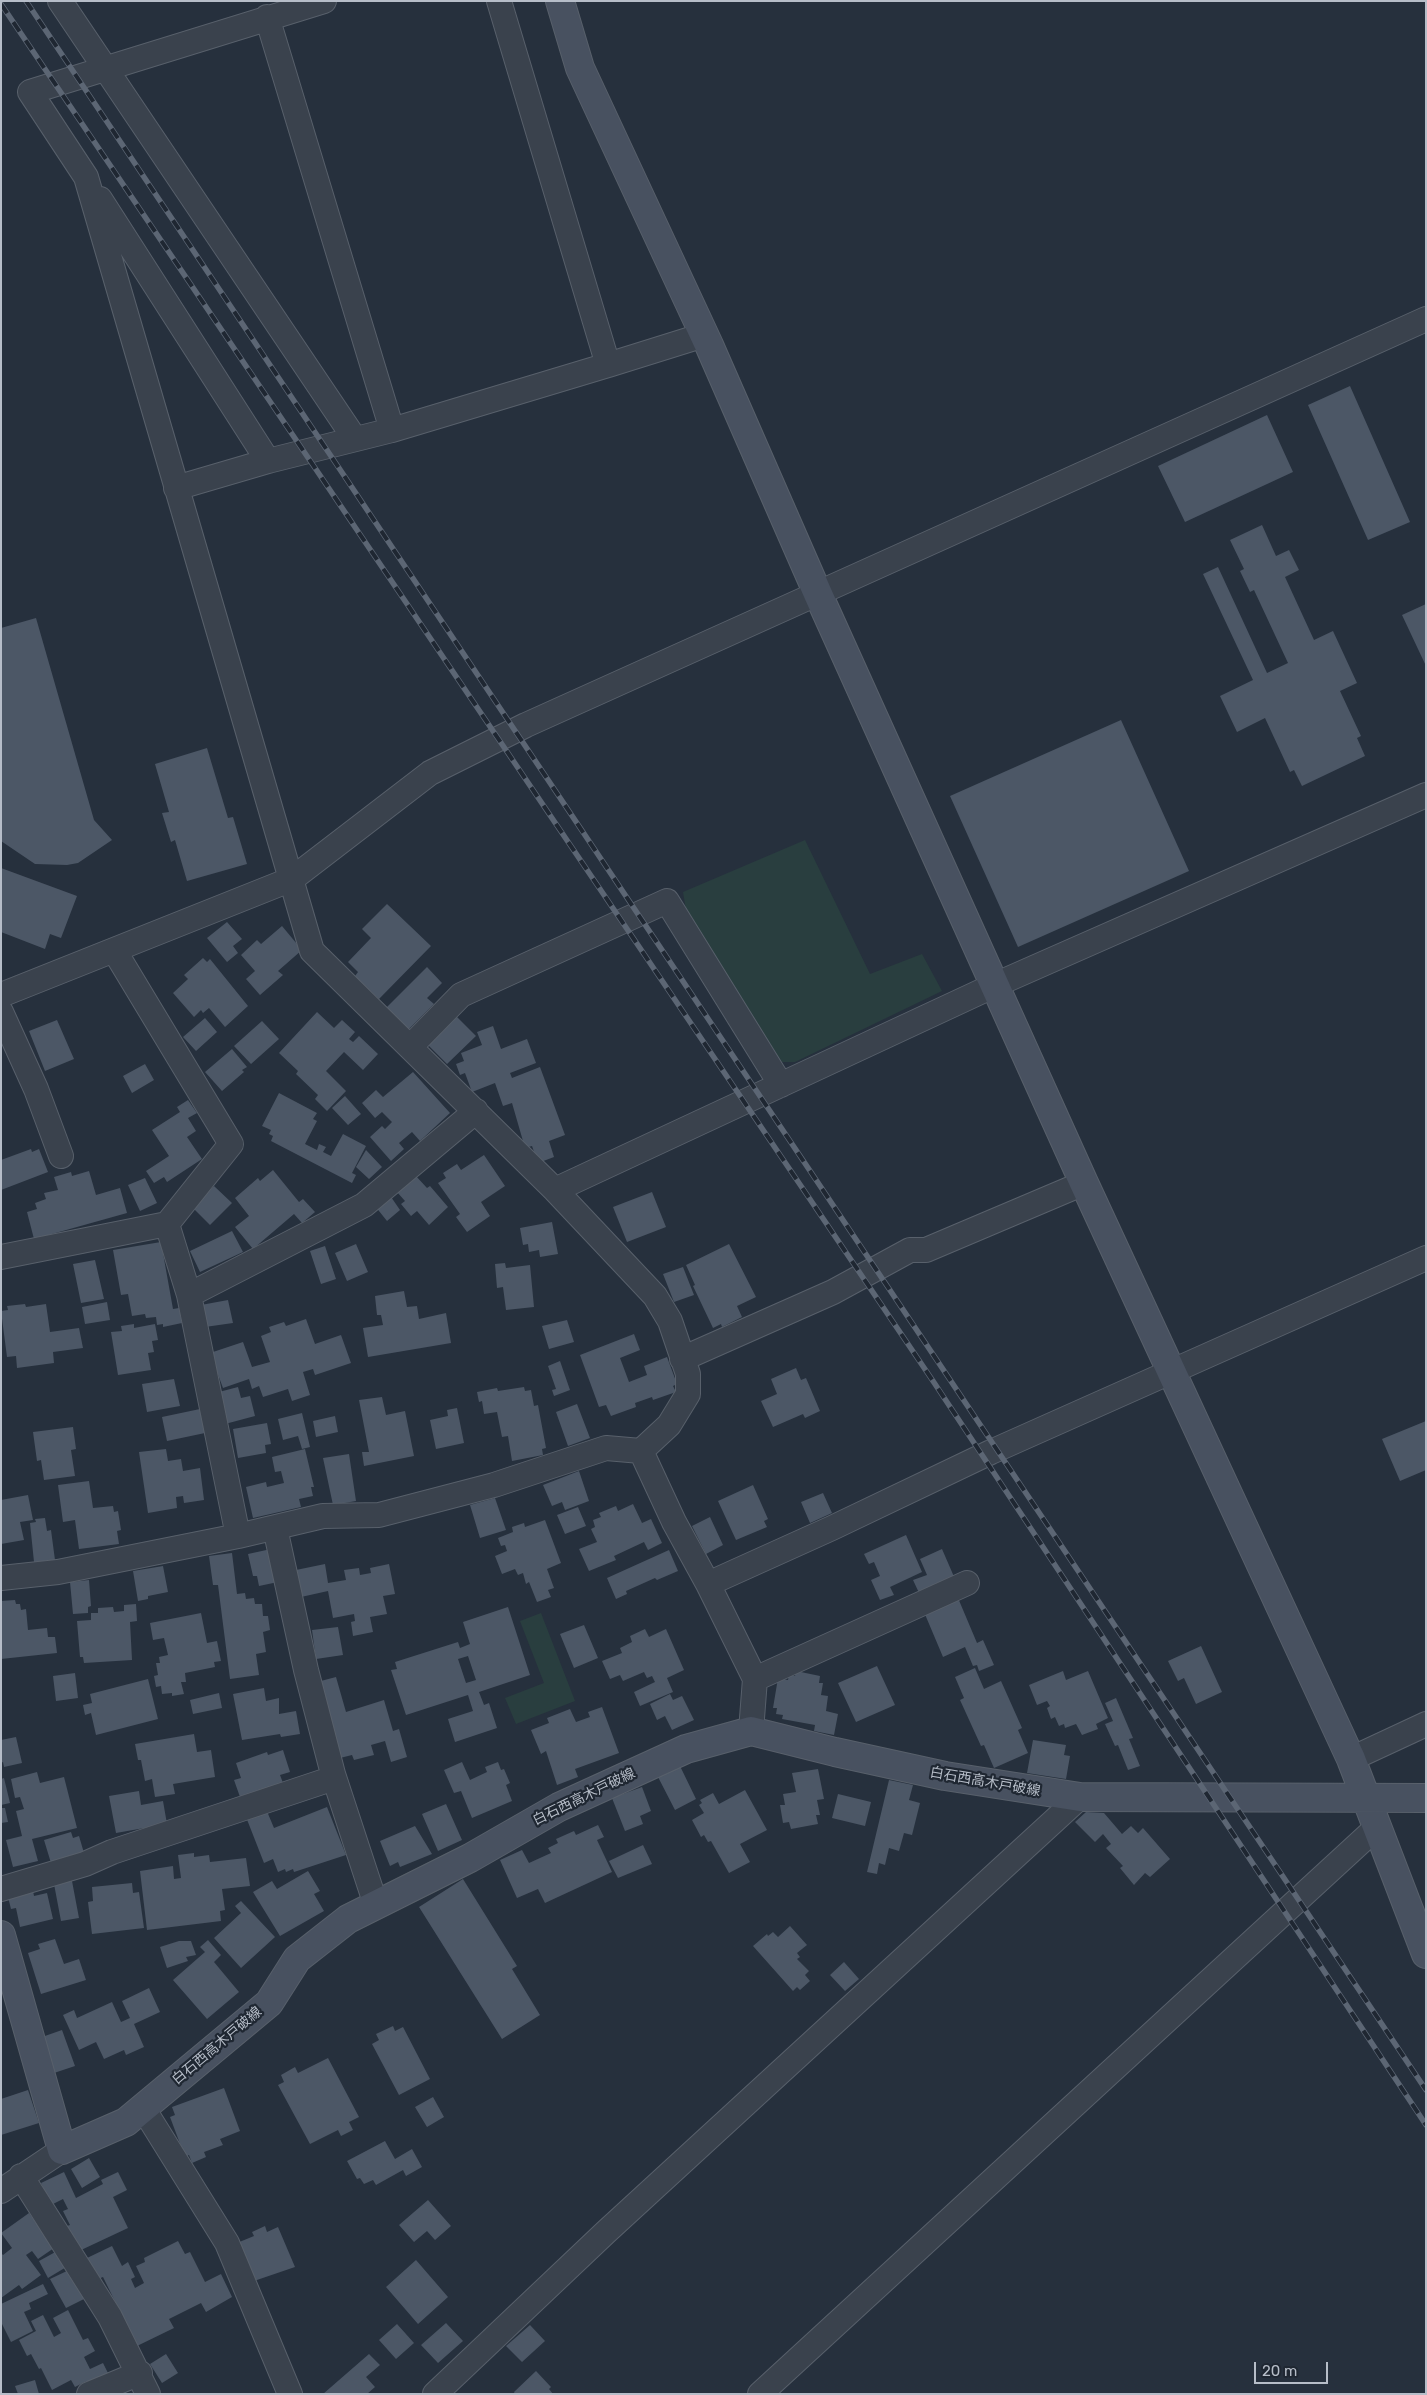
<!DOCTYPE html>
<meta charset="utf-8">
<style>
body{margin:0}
#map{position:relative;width:1427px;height:2395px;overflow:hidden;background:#26303d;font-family:Rubik,sans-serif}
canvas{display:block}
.frame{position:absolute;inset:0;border:2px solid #b6bdc8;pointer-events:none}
.scale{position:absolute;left:1254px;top:2362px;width:74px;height:22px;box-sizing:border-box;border:2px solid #b6bdc8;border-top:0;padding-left:6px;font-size:15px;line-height:18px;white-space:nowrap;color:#b6bdc8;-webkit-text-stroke:4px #1f2732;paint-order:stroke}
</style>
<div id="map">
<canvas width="1427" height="2395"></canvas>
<div class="frame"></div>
<div class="scale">20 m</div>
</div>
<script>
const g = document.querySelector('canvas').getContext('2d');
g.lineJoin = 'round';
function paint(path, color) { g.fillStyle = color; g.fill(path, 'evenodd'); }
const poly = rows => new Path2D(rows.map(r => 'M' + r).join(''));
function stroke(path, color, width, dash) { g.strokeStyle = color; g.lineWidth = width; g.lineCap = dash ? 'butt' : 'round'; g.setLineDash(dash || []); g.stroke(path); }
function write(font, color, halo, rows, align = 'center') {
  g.font = font + ' Rubik,"Noto Sans JP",sans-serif'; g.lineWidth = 4.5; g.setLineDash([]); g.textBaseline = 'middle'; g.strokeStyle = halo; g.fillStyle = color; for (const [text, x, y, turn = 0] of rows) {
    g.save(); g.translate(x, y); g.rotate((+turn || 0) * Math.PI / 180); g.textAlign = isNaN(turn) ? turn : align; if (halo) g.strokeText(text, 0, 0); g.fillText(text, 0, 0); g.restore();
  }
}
paint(poly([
 [805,840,870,974,922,954,942,991,795,1062,782,1062,688,922,683,892],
 [541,1613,575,1701,516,1724,505,1698,544,1683,520,1621]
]), '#293e3f');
paint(poly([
 [1350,386,1410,522,1368,540,1308,405],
 [1267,415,1293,472,1185,522,1158,466],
 [1262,525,1276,556,1289,550,1299,570,1285,577,1314,640,1333,631,1357,683,1340,691,1361,736,1357,738,1365,756,1302,786,1294,770,1290,772,1265,718,1237,732,1220,696,1253,680,1203,574,1218,567,1267,673,1288,663,1254,590,1250,592,1240,571,1244,569,1230,540],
 [1426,604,1426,666,1402,615],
 [36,618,94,820,112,840,78,863,67,865,35,864,1,841,1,628],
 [1121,720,1189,871,1018,947,950,796],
 [207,748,228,818,233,817,247,864,187,881,175,840,171,842,162,813,169,812,155,764],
 [1,868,77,896,61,938,50,934,45,949,1,932],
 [387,904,431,946,379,999,355,976,358,972,348,962,371,938,362,929],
 [227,922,242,939,233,946,238,953,227,962,207,938],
 [282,926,302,950,278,971,283,975,260,995,246,979,255,971,241,955,257,940,261,944],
 [203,958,207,962,210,959,248,1006,225,1027,209,1008,203,1013,201,1010,194,1017,173,993,188,979,184,975],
 [427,967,442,983,427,998,434,1004,408,1030,386,1008],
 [317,1012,334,1028,342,1020,355,1032,349,1039,353,1042,359,1036,378,1054,363,1070,344,1052,326,1071,346,1091,327,1111,315,1099,318,1095,296,1074,298,1071,279,1053],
 [454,1014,476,1036,447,1064,425,1042],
 [205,1018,217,1032,196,1051,183,1037],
 [57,1020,74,1059,45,1071,29,1031],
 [262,1021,279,1039,251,1064,234,1046],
 [493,1026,501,1049,527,1039,536,1063,510,1073,512,1078,540,1067,565,1135,549,1141,554,1157,538,1163,532,1146,525,1148,512,1103,503,1106,495,1083,472,1092,465,1073,460,1075,456,1064,464,1061,461,1053,482,1045,477,1032],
 [232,1049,247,1067,242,1070,244,1072,222,1091,205,1072],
 [145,1064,154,1080,132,1093,123,1076],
 [413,1072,450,1113,420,1141,412,1132,399,1143,404,1149,391,1161,370,1137,382,1126,385,1129,392,1122,382,1112,375,1118,362,1103,376,1090,383,1097],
 [279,1093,317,1113,313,1119,317,1121,305,1144,317,1150,319,1144,326,1147,323,1152,331,1156,343,1134,366,1146,352,1173,356,1175,352,1183,271,1141,273,1136,269,1134,271,1130,262,1126],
 [345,1096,361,1114,348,1125,332,1108],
 [188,1100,197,1113,188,1118,196,1131,187,1137,202,1159,167,1182,164,1177,154,1183,146,1171,169,1156,152,1130,180,1112,177,1107],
 [31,1149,32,1152,39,1149,48,1172,1,1190,1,1160],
 [366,1150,382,1167,369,1179,356,1167],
 [484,1155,505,1186,481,1202,490,1216,467,1232,456,1217,460,1214,438,1183,446,1178,443,1173,457,1164,461,1170],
 [273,1170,299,1202,303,1199,315,1212,302,1223,294,1214,253,1249,235,1227,249,1216,235,1198,258,1178,260,1181],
 [89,1171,96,1195,120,1188,127,1213,34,1239,27,1212,37,1209,35,1203,46,1199,44,1193,58,1190,54,1177,71,1172,72,1176],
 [415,1175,427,1188,430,1186,448,1207,429,1225,417,1211,411,1216,401,1204,405,1201,397,1192],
 [145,1178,157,1203,140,1211,128,1185],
 [214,1186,232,1203,210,1225,193,1208],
 [652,1192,666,1227,627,1242,613,1207],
 [389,1194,400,1210,387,1221,375,1206],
 [552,1222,558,1254,540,1257,539,1250,529,1252,528,1244,523,1245,520,1228],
 [232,1231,243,1252,200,1272,190,1251],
 [161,1242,173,1309,179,1308,182,1323,163,1327,163,1324,157,1325,156,1317,146,1318,145,1314,132,1316,128,1294,121,1295,113,1250],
 [356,1244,368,1272,347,1281,335,1253],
 [729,1244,756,1297,737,1306,742,1317,722,1327,721,1324,713,1328,693,1286,695,1285,686,1265],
 [325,1246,336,1279,321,1284,310,1251],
 [95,1260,104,1299,81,1303,73,1264],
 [505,1263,506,1268,530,1265,534,1307,506,1310,503,1287,497,1288,495,1264],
 [683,1267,694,1295,674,1302,663,1274],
 [404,1291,407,1307,417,1306,419,1319,446,1313,451,1343,368,1357,363,1328,383,1325,381,1315,377,1315,375,1296],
 [228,1300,233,1323,205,1327,201,1305],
 [107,1302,110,1320,85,1324,82,1307],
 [25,1304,26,1307,46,1304,50,1332,79,1328,83,1348,53,1352,54,1363,17,1368,16,1356,7,1357,1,1311,8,1310,7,1306],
 [306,1319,315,1344,341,1335,351,1363,315,1375,313,1369,303,1372,310,1395,292,1401,288,1389,263,1397,259,1386,252,1389,249,1379,223,1388,210,1353,243,1342,252,1367,270,1362,261,1336,271,1332,269,1327,284,1322,286,1326],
 [567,1320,574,1342,549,1349,542,1326],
 [134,1324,134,1328,155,1324,158,1340,152,1341,154,1352,148,1353,151,1370,118,1375,111,1332,122,1331,121,1326],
 [634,1334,640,1350,620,1358,629,1382,647,1375,644,1366,667,1357,677,1384,673,1386,676,1392,653,1400,652,1397,635,1403,636,1407,611,1416,606,1405,599,1407,580,1355],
 [560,1361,570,1390,554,1396,552,1390,556,1389,548,1366],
 [796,1368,801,1380,806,1378,820,1411,805,1418,803,1414,773,1427,761,1401,777,1394,771,1379],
 [174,1379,180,1406,147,1412,142,1384],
 [238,1387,241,1398,250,1396,255,1416,225,1424,219,1392],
 [524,1387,525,1391,531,1390,534,1406,538,1405,546,1448,542,1449,543,1455,512,1461,508,1436,502,1437,497,1412,484,1414,482,1401,479,1402,477,1392,497,1388,498,1391],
 [382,1397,386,1415,405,1411,414,1456,364,1466,362,1452,369,1452,359,1400],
 [577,1404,590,1438,568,1446,556,1412],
 [457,1408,464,1443,436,1449,430,1420,448,1416,447,1410],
 [200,1409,205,1433,167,1441,162,1417],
 [302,1413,310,1447,302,1449,298,1436,283,1440,278,1419],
 [335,1416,338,1432,316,1437,313,1421],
 [1426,1421,1426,1470,1400,1481,1382,1439],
 [267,1423,271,1444,265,1445,266,1453,238,1458,233,1429],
 [73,1427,76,1449,71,1450,75,1476,44,1480,41,1460,37,1461,33,1432],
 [166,1449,168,1461,181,1459,183,1471,200,1468,204,1500,184,1503,183,1496,176,1497,177,1508,148,1513,139,1452],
 [305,1449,314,1487,311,1487,313,1496,299,1499,301,1507,253,1518,246,1487,266,1482,267,1487,284,1483,281,1471,275,1472,272,1457],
 [349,1454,356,1501,333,1505,323,1458],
 [579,1471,589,1501,565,1510,562,1502,552,1506,543,1485],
 [89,1481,93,1508,113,1506,114,1512,118,1511,121,1530,117,1531,119,1544,79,1549,75,1520,63,1522,58,1485],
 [753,1485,768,1519,764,1521,767,1527,736,1540,718,1501],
 [823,1493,832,1513,810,1523,801,1502],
 [28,1495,33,1520,20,1522,24,1540,1,1544,1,1500],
 [495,1498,506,1530,480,1538,470,1505],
 [633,1504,642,1523,651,1519,662,1543,648,1550,644,1542,614,1556,616,1560,589,1571,579,1549,597,1542,591,1529,595,1527,593,1520,601,1517,599,1513,616,1506,618,1511],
 [578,1507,586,1526,565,1534,557,1515],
 [710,1517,723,1545,706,1554,692,1526],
 [45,1518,47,1531,51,1530,55,1560,34,1562,30,1523,36,1522,35,1519],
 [545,1520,561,1563,547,1569,554,1588,548,1590,551,1597,537,1602,529,1582,526,1584,523,1573,518,1575,515,1569,502,1574,495,1556,507,1551,505,1545,501,1546,498,1538,513,1532,512,1527,524,1523,525,1527],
 [906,1535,922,1572,890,1587,894,1595,880,1600,871,1580,880,1576,874,1562,869,1564,864,1554],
 [271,1549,278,1582,259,1586,257,1576,253,1576,248,1554],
 [942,1549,955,1579,920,1595,913,1580,927,1575,920,1559],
 [669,1550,678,1571,657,1580,655,1578,626,1591,627,1594,616,1599,607,1578],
 [232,1553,237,1594,245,1593,246,1599,254,1598,255,1604,262,1604,263,1616,268,1616,270,1630,263,1632,266,1652,256,1654,259,1675,230,1679,218,1585,213,1585,209,1556],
 [325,1564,328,1583,346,1580,344,1570,359,1568,360,1575,371,1573,370,1568,389,1564,395,1594,383,1596,387,1614,370,1617,373,1632,353,1636,351,1622,355,1621,354,1614,333,1618,328,1591,301,1597,296,1570],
 [163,1566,168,1592,148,1596,148,1599,138,1601,133,1571],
 [89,1580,91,1606,88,1607,88,1613,73,1614,70,1582],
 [958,1598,977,1643,983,1640,994,1665,979,1671,977,1665,973,1666,965,1647,943,1657,924,1612],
 [15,1600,16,1604,20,1604,21,1610,26,1609,28,1630,47,1628,48,1637,55,1637,57,1653,1,1659,1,1601],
 [136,1604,137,1621,130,1622,132,1660,84,1663,83,1657,80,1657,77,1621,91,1620,91,1613,98,1613,98,1608,113,1607,114,1612,124,1611,124,1605],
 [508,1607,530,1675,479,1692,484,1705,489,1703,497,1728,455,1742,448,1719,473,1711,468,1695,406,1715,391,1670,397,1669,395,1662,458,1642,460,1648,470,1644,463,1622],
 [468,1656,476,1680,466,1683,458,1659],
 [201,1613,207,1643,217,1641,221,1661,214,1662,215,1667,185,1673,186,1682,181,1682,184,1694,172,1696,172,1693,162,1694,161,1686,156,1687,154,1676,158,1675,156,1663,160,1663,159,1657,168,1655,164,1638,153,1640,150,1623],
 [584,1625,598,1658,574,1668,560,1634],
 [338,1627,343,1655,316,1659,312,1630],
 [645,1629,649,1637,666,1629,684,1670,667,1678,673,1692,640,1706,634,1692,655,1682,652,1676,647,1678,644,1672,623,1681,620,1675,610,1679,602,1661,622,1653,620,1648,632,1642,630,1636],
 [1201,1646,1222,1692,1196,1704,1184,1678,1178,1681,1168,1661],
 [877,1666,895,1705,856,1722,838,1683],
 [975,1668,984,1689,1001,1681,1022,1728,1018,1730,1028,1753,994,1768,984,1745,981,1746,960,1700,964,1698,955,1677],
 [796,1671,820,1676,819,1683,823,1683,821,1695,828,1696,826,1711,838,1714,834,1735,814,1731,815,1725,782,1719,783,1715,776,1714,777,1708,773,1708,778,1678,788,1680,789,1674,795,1676],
 [1063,1671,1066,1680,1088,1671,1108,1718,1096,1724,1098,1729,1082,1735,1076,1724,1065,1728,1064,1724,1059,1726,1055,1717,1051,1719,1047,1708,1050,1706,1047,1701,1037,1705,1029,1685],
 [75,1673,78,1698,56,1701,53,1676],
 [336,1677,346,1712,384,1700,393,1731,399,1729,407,1757,391,1762,385,1741,371,1745,374,1755,354,1760,352,1755,340,1758,317,1682],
 [148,1679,158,1719,96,1735,91,1713,85,1715,83,1705,92,1703,90,1694],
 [264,1688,266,1701,279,1698,279,1714,296,1711,300,1734,281,1737,280,1734,242,1740,233,1694],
 [219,1693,222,1708,193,1714,190,1700],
 [670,1694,673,1700,682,1696,694,1720,672,1730,665,1716,657,1720,650,1704],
 [1116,1698,1133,1738,1129,1739,1140,1766,1128,1770,1118,1745,1115,1746,1105,1724,1113,1721,1105,1703],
 [602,1707,619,1753,575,1769,578,1777,557,1785,546,1751,541,1754,531,1730,549,1723,547,1718,570,1709,576,1722,590,1717,588,1712],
 [194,1734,197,1752,211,1750,215,1777,173,1784,175,1794,155,1797,152,1779,145,1781,141,1760,138,1760,135,1744],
 [16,1737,22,1763,4,1767,3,1762,1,1763,1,1740],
 [1033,1740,1066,1745,1064,1755,1070,1756,1066,1779,1027,1773],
 [283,1750,290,1772,280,1775,283,1783,240,1797,234,1780,241,1778,236,1763,267,1752,268,1755],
 [462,1762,470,1780,487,1772,485,1767,498,1762,501,1770,504,1769,510,1783,506,1785,512,1801,472,1818,461,1791,454,1793,444,1770],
 [680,1766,696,1799,675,1810,658,1777],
 [818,1769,824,1799,817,1800,820,1815,816,1815,818,1824,791,1829,789,1822,783,1823,780,1805,785,1805,783,1794,796,1792,792,1773],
 [37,1772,40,1783,64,1777,77,1828,32,1839,38,1861,13,1867,6,1840,22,1836,16,1811,24,1809,20,1797,15,1798,11,1779],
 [4,1778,10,1803,1,1805,1,1779],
 [889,1780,913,1785,909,1800,920,1803,912,1835,904,1833,899,1851,889,1848,885,1865,879,1863,877,1874,867,1872],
 [642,1787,651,1811,640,1816,643,1824,625,1831,612,1798],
 [745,1790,767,1830,740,1844,750,1862,729,1873,711,1841,708,1842,704,1835,701,1837,692,1820,704,1813,699,1805,702,1803,700,1800,713,1793,719,1804],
 [139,1791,141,1805,163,1801,167,1824,116,1833,109,1796],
 [838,1794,871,1802,865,1826,832,1818],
 [446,1804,462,1840,438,1851,422,1814],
 [327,1807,346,1855,294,1872,293,1869,286,1872,285,1869,278,1872,273,1859,264,1863,246,1817,266,1809,274,1828],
 [1,1808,5,1808,8,1822,1,1823],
 [1086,1812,1104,1813,1122,1834,1131,1826,1138,1833,1143,1828,1170,1859,1150,1877,1145,1873,1134,1885,1120,1868,1123,1866,1106,1848,1111,1844,1103,1834,1095,1842,1075,1822],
 [598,1825,604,1837,597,1840,612,1872,545,1903,538,1889,517,1898,500,1860,522,1850,529,1863,551,1853,548,1848,558,1843,556,1839,574,1831,576,1835],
 [415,1826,432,1854,400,1867,398,1862,390,1866,380,1841],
 [71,1832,73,1838,79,1836,84,1853,51,1863,44,1840],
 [643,1845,652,1864,618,1878,609,1861],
 [194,1853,194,1857,209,1855,210,1862,246,1858,250,1886,222,1889,225,1910,220,1911,221,1921,147,1930,140,1871,173,1866,174,1879,181,1878,178,1855],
 [308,1871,320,1891,314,1894,324,1911,280,1936,253,1892,272,1881,277,1889],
 [463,1879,517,1966,512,1969,540,2015,502,2039,419,1907],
 [72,1881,79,1918,61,1921,54,1884],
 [132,1883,133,1893,139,1892,144,1928,92,1934,88,1902,93,1901,92,1887],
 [33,1891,34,1896,47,1893,53,1919,20,1927,16,1908,11,1909,8,1897],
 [241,1901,275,1937,241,1968,214,1938,241,1913,235,1906],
 [790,1926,807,1945,797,1953,800,1957,797,1959,809,1971,805,1975,810,1981,800,1990,797,1987,793,1991,753,1946,767,1934,768,1936,773,1932,778,1937],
 [55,1939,64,1964,79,1959,86,1980,41,1994,28,1953,40,1949,38,1944],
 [208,1940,221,1955,214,1962,239,1992,207,2019,173,1980,205,1952,200,1947],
 [179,1941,191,1941,196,1955,186,1957,188,1961,167,1968,160,1947],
 [844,1962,859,1979,845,1991,830,1975],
 [149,1988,160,2012,134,2024,144,2047,126,2055,124,2050,104,2059,96,2042,79,2050,63,2015,74,2010,77,2018,112,2002,121,2022,130,2018,122,2001],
 [393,2026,395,2031,403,2027,430,2079,399,2095,372,2044,379,2040,376,2034],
 [62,2030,75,2066,54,2073,42,2037],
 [328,2058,359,2117,349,2122,353,2130,341,2136,338,2130,310,2144,278,2085,284,2082,281,2075,295,2067,298,2073],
 [224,2088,240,2131,220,2139,223,2145,204,2152,206,2157,192,2163,189,2155,185,2157,170,2117,175,2115,172,2107],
 [28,2090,39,2123,1,2135,1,2099],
 [433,2097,444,2117,427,2127,415,2107],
 [385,2141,395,2159,412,2149,422,2167,406,2176,403,2170,376,2185,373,2180,364,2184,360,2178,357,2179,347,2161],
 [89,2158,100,2177,82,2188,71,2169],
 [64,2172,76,2198,103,2184,101,2180,118,2172,127,2190,113,2197,128,2228,79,2251,67,2226,70,2225,63,2211,68,2209,63,2199,51,2205,41,2183],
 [428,2200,451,2226,435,2240,427,2231,414,2242,399,2225],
 [29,2213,54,2248,38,2259,32,2251,26,2255,41,2275,22,2289,19,2285,1,2298,1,2253,3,2255,12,2248,1,2233],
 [265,2226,267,2232,278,2227,295,2267,254,2281,237,2243,254,2236,252,2232],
 [178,2241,185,2254,190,2252,205,2282,221,2274,232,2297,206,2312,201,2303,169,2319,174,2328,137,2346,103,2277,98,2279,87,2258,112,2246,122,2266,128,2262,135,2277,131,2279,135,2288,144,2283,136,2266,145,2262,144,2258],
 [59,2250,68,2266,48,2278,39,2261],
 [416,2260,448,2297,418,2324,386,2287],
 [69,2270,84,2299,66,2308,50,2279],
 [43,2284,48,2294,29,2303,31,2309,24,2312,33,2331,11,2342,1,2322,1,2304],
 [68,2310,83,2340,88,2338,95,2351,84,2357,90,2369,103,2363,109,2375,89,2385,87,2381,75,2387,71,2380,52,2390,41,2368,39,2369,31,2354,27,2356,19,2340,36,2331,31,2321,43,2315,54,2337,61,2333,53,2318],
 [446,2323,463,2341,438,2363,421,2345],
 [397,2324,414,2343,396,2359,379,2340],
 [530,2325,545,2341,522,2362,506,2346],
 [166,2354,178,2373,162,2383,150,2364],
 [369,2354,380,2365,366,2377,375,2387,367,2394,323,2394],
 [536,2371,551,2387,549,2389,553,2394,515,2394,514,2392],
 [35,2380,39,2394,18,2394,15,2386]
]), '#4c5766');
const street = poly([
 [60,1,355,439],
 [267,17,392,430,608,365,499,1],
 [100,199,268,461,176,488],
 [608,365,704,335],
 [268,461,392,430],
 [114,950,231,1144,167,1224],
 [1,995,292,879,430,773,526,725,1426,319],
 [1,1012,36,1089,61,1156],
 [410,1047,461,995,667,901,781,1085],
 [555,1190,995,985,1426,795],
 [1,1257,167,1224,189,1295,238,1536],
 [189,1295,364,1205,476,1111],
 [682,1359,833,1292,910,1250,926,1250,1084,1183],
 [641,1451,674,1522,708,1584,755,1679,751,1731],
 [275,1528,306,1670,333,1774,376,1905],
 [1,1578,58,1572,238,1536,323,1516,379,1515,494,1485,606,1448,641,1451,669,1425,688,1394,688,1374,670,1321,655,1296,555,1190,312,951,86,177,30,92,324,1],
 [708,1584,832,1528,991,1452,1426,1258],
 [755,1679,967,1583],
 [1351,1759,1426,1724],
 [1,1889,85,1864,112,1852,334,1778],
 [143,2108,227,2243,290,2394],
 [21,2176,110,2317,148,2394],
 [1,2191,62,2150],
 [89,2394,140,2373],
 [435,2394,606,2232,1080,1797],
 [760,2394,1377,1827]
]);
const secondary = poly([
 [560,1,580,68,709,345,818,594,1084,1183,1351,1759,1426,1954],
 [1,1935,62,2150,126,2122,269,2003,297,1959,348,1919,470,1858,559,1807,686,1749,751,1731,835,1752,945,1776,1080,1797,1426,1798]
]);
stroke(street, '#58606b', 26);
stroke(secondary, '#58606b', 30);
stroke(street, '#3a424d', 24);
stroke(secondary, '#485160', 28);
const rail = poly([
 [26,1,1426,2090],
 [1,4,933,1381,1426,2125]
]);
stroke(rail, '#5c6674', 5.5);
stroke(rail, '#1f2732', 4, [11]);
write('14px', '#b6bdc8', '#1f2732', [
 ["白石西高木戸破線",985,1782,10],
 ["白石西高木戸破線",584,1797,-26],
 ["白石西高木戸破線",217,2046,-40]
]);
</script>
